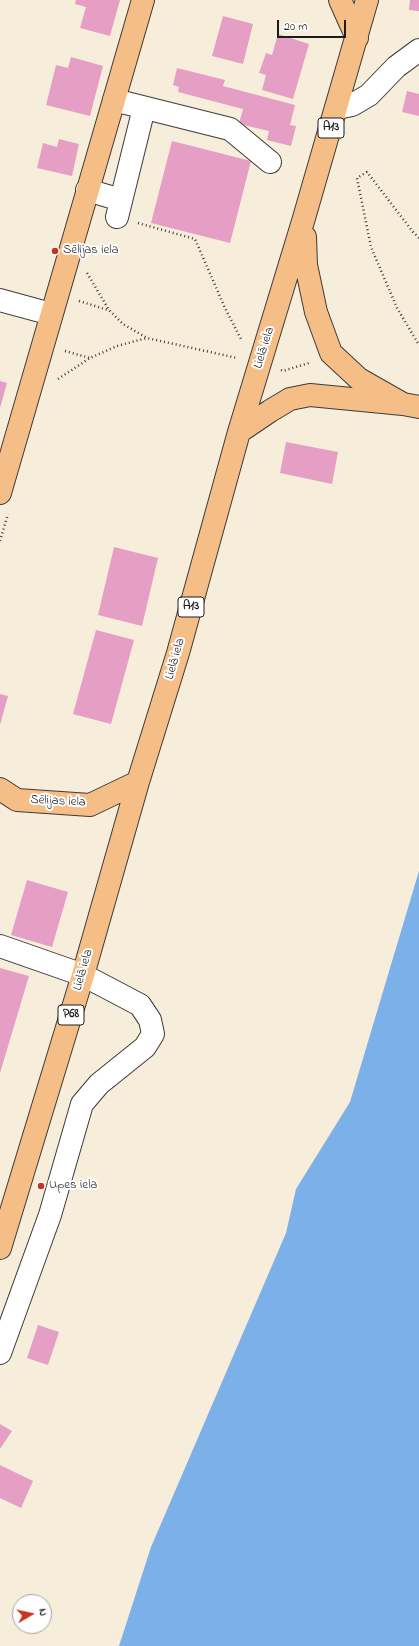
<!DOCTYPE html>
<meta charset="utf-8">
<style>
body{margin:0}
#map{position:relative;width:419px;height:1646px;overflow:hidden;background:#f7eddb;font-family:"Indie Flower",sans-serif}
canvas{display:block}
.north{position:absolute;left:12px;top:1594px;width:40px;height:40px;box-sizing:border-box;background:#fff;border:1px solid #a4a4a4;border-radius:50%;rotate:81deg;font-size:11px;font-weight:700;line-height:16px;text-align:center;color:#1c1c1c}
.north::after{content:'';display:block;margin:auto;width:14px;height:18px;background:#c8321e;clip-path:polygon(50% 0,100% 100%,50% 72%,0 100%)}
.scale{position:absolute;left:277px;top:20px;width:69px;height:18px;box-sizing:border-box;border:2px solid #1c1c1c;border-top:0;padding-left:5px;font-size:12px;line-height:14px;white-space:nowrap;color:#1c1c1c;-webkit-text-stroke:3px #fff;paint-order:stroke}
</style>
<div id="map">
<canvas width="419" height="1646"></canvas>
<div class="north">N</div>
<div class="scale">20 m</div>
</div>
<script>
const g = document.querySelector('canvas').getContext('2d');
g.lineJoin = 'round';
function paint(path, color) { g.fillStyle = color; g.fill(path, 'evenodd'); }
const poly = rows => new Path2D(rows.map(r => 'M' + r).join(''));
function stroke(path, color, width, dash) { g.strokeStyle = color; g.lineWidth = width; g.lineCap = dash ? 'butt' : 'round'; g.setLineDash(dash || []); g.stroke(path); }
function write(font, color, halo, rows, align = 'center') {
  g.font = font + ' "Indie Flower",sans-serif'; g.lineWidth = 4; g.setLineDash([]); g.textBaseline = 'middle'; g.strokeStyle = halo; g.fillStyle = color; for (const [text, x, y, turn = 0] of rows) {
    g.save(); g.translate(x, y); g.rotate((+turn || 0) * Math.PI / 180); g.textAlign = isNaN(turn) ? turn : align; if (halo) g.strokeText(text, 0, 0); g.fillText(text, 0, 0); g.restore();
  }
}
paint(poly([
 [419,871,419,1646,119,1646,151,1547,286,1233,296,1189,350,1102]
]), '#7bb0e9');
paint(poly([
 [76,0,120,0,110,36,80,28,86,7,75,4],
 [410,0,419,0,419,11,409,10],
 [223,16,253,24,243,64,212,56],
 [278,34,309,44,293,99,262,90,266,75,259,73,266,53,272,55],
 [71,57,103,66,90,116,46,105,56,65,68,68],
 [177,68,225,80,223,86,295,105,290,125,296,126,291,146,267,140,269,131,239,124,243,109,178,92,179,87,173,85],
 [407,91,419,94,419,116,402,112],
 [59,139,79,144,72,176,37,168,43,143,57,147],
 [172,141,251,161,230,243,151,223],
 [0,381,7,383,0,408],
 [286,442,338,452,332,484,280,473],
 [114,547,158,558,142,626,98,615],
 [96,630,134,640,111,724,73,714],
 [0,694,8,696,0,725],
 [27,880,68,892,52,947,11,935],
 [0,968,29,976,0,1073],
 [38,1325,59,1332,48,1365,27,1358],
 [0,1424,12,1431,0,1449],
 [0,1465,33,1481,21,1508,0,1498]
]), '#e59fc4');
const minor = poly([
 [114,100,230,129,270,162],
 [337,108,352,105,369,95,396,67,419,50],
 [87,190,121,200],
 [117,217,144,108],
 [0,300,51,314],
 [0,946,83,975,140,1005,150,1020,153,1034,145,1047,99,1084,82,1104,50,1215,0,1353]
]);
const major = poly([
 [340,0,357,38],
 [305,237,306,265,316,312,331,353,359,379,403,404],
 [239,432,270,411,290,399,310,395,403,404,419,407],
 [0,493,143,0],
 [0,789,17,800,90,805,138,782],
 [0,1248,83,975,138,782,178,653,239,432,304,218,367,0]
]);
stroke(minor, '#3d3b39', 24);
stroke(major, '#3d3b39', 24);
stroke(poly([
 [138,223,195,239,225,308,242,341],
 [419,238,413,232,367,172,357,178,371,247,397,308,419,345],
 [87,273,109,310,123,324,147,338,237,358],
 [79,301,108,310],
 [65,351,90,358],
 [281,370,283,371,309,363],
 [58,379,90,358,117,346,147,338],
 [0,541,8,514]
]), '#3d3b39', 2.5, [1, 3]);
stroke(minor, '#fff', 22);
stroke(major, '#f6be87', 22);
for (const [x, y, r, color] of [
 [55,251,4,"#c8321e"],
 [41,1186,4,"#c8321e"]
]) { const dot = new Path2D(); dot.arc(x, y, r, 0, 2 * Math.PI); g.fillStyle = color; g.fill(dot); stroke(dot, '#fff', 1.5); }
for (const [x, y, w] of [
 [331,128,26],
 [191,607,26],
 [71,1015,26]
]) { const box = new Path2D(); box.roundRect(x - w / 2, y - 10, w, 20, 3); g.fillStyle = '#fff'; g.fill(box); stroke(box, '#1c1c1c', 1); }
write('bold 12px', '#1c1c1c', null, [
 ["A13",331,128],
 ["A13",191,607],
 ["P68",71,1015]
]);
write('13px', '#1c1c1c', '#fff', [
 ["Sēlijas iela",63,251],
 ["Upes iela",49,1186]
], 'left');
write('13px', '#1c1c1c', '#fff', [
 ["Lielā iela",265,348,-73],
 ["Lielā iela",176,659,-74],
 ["Sēlijas iela",58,802,3],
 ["Lielā iela",84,970,-74]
]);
</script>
